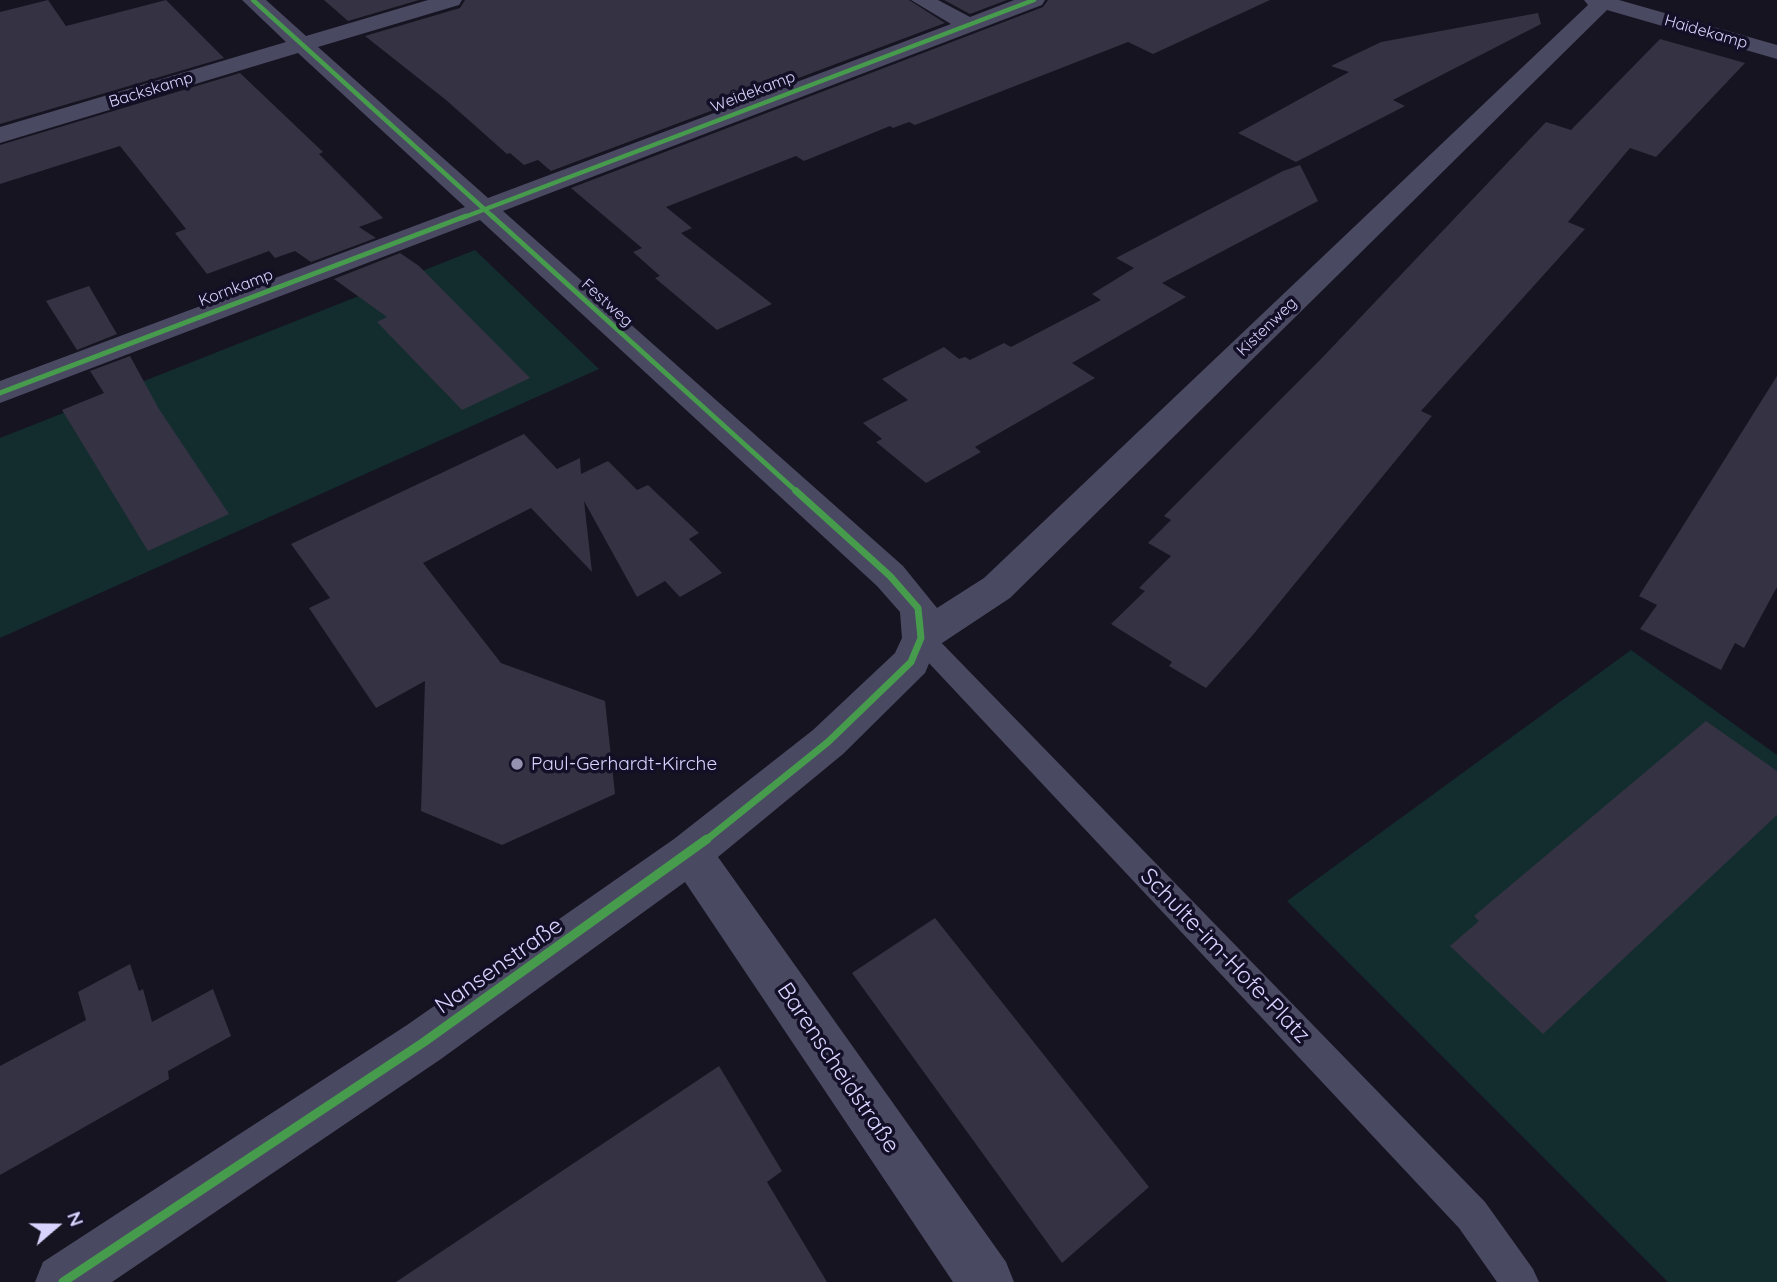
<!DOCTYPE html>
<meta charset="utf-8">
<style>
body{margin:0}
#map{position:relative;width:1777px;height:1282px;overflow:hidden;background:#161421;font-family:Quicksand,sans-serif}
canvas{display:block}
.north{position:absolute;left:21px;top:1191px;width:70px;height:70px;-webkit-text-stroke:5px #130f26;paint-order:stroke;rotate:70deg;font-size:19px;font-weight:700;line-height:28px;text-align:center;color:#d9d4ff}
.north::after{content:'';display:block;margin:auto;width:24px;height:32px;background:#d9d4ff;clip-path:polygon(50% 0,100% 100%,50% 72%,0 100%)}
</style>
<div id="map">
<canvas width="1777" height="1282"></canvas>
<div class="north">N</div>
</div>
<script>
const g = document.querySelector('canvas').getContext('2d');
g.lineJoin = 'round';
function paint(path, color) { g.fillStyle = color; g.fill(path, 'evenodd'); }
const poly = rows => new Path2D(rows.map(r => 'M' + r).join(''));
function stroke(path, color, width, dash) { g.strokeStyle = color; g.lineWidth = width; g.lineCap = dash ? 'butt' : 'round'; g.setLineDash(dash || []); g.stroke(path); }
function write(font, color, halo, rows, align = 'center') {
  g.font = font + ' Quicksand,sans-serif'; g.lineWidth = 7; g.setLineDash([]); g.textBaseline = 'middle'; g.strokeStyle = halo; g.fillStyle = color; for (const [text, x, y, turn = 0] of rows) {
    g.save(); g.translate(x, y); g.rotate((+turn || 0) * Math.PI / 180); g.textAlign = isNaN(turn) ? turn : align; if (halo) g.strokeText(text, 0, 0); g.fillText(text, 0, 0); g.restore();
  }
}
paint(poly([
 [475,250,599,369,0,638,0,438],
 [1631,650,1777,755,1777,1282,1668,1282,1287,901]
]), '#132c2d');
paint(poly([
 [48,0,66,26,166,0,224,58,0,124,0,12],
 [324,0,419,0,348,21],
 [465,0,909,0,945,23,551,171,538,160,524,165,510,153,507,154,446,100,365,36,460,8],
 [944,0,1007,0,970,14],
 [1048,0,1270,0,1153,54,1128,42,915,125,909,122,893,128,890,126,804,161,796,156,666,207,692,228,681,233,772,304,717,330,655,278,660,276,633,252,642,248,571,188,1043,7],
 [1538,13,1541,24,1393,100,1405,106,1296,162,1238,133,1349,72,1331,66,1381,42],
 [1660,39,1745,63,1656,157,1630,148,1568,222,1585,229,1421,411,1432,416,1252,636,1206,688,1169,666,1172,662,1111,624,1145,591,1139,588,1171,556,1148,543,1171,520,1164,516,1320,360,1546,122,1571,130],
 [240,73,323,152,319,154,383,218,359,227,376,238,311,262,295,251,275,258,269,251,207,274,175,233,186,229,120,146,0,184,0,145],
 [1300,165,1318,201,1162,283,1186,297,1072,363,1095,378,975,447,981,452,926,483,876,442,882,439,863,423,908,400,882,379,944,347,959,359,965,357,970,360,1004,343,1011,347,1101,300,1092,294,1134,268,1116,258,1283,171],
 [400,253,419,266,530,378,462,410,377,322,387,317,334,279],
 [89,286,117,334,77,350,46,301],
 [130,356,159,409,229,514,148,551,62,410,104,393,90,371],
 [1777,376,1777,587,1744,648,1735,643,1721,670,1640,629,1657,605,1639,596],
 [524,434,557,469,580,458,581,474,608,461,637,490,648,485,699,533,689,539,722,573,680,597,665,581,637,597,584,501,592,572,531,508,423,563,501,663,605,701,615,794,502,845,421,811,425,681,376,708,309,608,330,598,291,544],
 [1706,721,1777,771,1777,815,1543,1034,1450,946,1479,921,1474,916],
 [935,918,1149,1187,1062,1263,852,973],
 [130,964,139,991,143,989,152,1022,213,989,231,1036,168,1071,169,1079,0,1175,0,1066,86,1020,78,992],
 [719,1066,782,1171,767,1182,827,1282,396,1282]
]), '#343243');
paint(poly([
 [921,628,930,631,1485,1202,1533,1269,1539,1282,1497,1282,1459,1228,912,645,908,638,912,631,921,628]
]), '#4a4962');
paint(poly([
 [242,0,266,0,306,36,428,0,462,0,459,5,318,47,488,198,951,24,911,0,938,0,970,17,1014,0,1045,0,1042,5,503,211,903,566,937,608,984,578,1588,5,1584,0,1619,0,1777,45,1777,59,1607,10,1010,598,936,647,925,673,843,754,718,857,1006,1262,1014,1282,953,1282,685,882,441,1059,112,1282,35,1282,43,1262,407,1025,674,839,813,730,895,653,902,638,900,612,877,586,480,220,0,403,0,381,465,207,298,53,0,143,0,127,286,42,242,0]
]), '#4a4962');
stroke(poly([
 [253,0,494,218],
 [462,218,1034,0]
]), '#469c4c', 4.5);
stroke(poly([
 [492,216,797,492],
 [0,393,466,216]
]), '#469c4c', 5);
stroke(poly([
 [705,841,828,742,911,662,921,638,918,608,890,576,796,491]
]), '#469c4c', 7);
stroke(poly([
 [63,1282,424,1042,707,839]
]), '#469c4c', 9);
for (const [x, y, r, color] of [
 [517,764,7,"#9591b1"]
]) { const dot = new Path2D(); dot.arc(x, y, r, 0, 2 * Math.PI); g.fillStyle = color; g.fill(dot); stroke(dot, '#130f26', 2.5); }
write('16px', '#d9d4ff', '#130f26', [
 ["Haidekamp",1706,32,16],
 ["Backskamp",151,90,-17],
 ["Weidekamp",753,92,-21],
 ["Kornkamp",236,288,-21],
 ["Festweg",607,303,42],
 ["Kistenweg",1267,327,-44]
]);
write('19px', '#d9d4ff', '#130f26', [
 ["Paul-Gerhardt-Kirche",531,764]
], 'left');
write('23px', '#d9d4ff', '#130f26', [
 ["Schulte-im-Hofe-Platz",1225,956,46],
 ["Nansenstraße",499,966,-35],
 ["Barenscheidstraße",838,1068,56]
]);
</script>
